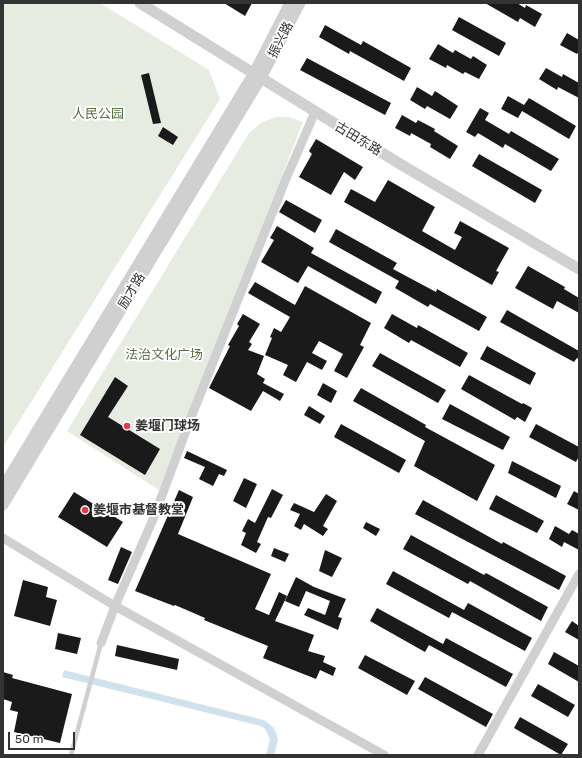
<!DOCTYPE html>
<meta charset="utf-8">
<style>
body{margin:0}
#map{position:relative;width:582px;height:758px;overflow:hidden;background:#fff;font-family:Rubik,sans-serif}
canvas{display:block}
.frame{position:absolute;inset:0;border:4px solid #333;pointer-events:none}
.scale{position:absolute;left:8px;top:732px;width:67px;height:18px;box-sizing:border-box;border:2px solid #333;border-top:0;padding-left:5px;font-size:12px;line-height:14px;white-space:nowrap;color:#333;-webkit-text-stroke:3px #fff;paint-order:stroke}
</style>
<div id="map">
<canvas width="582" height="758"></canvas>
<div class="frame"></div>
<div class="scale">50 m</div>
</div>
<script>
const g = document.querySelector('canvas').getContext('2d');
g.lineJoin = 'round';
function paint(path, color) { g.fillStyle = color; g.fill(path, 'evenodd'); }
const poly = rows => new Path2D(rows.map(r => 'M' + r).join(''));
function stroke(path, color, width, dash) { g.strokeStyle = color; g.lineWidth = width; g.lineCap = dash ? 'butt' : 'round'; g.setLineDash(dash || []); g.stroke(path); }
function write(font, color, halo, rows, align = 'center') {
  g.font = font + ' Rubik,"Noto Sans SC",sans-serif'; g.lineWidth = 4; g.setLineDash([]); g.textBaseline = 'middle'; g.strokeStyle = halo; g.fillStyle = color; for (const [text, x, y, turn = 0] of rows) {
    g.save(); g.translate(x, y); g.rotate((+turn || 0) * Math.PI / 180); g.textAlign = isNaN(turn) ? turn : align; if (halo) g.strokeText(text, 0, 0); g.fillText(text, 0, 0); g.restore();
  }
}
paint(poly([
 [3,3,100,3,209,70,220,99,3,447],
 [275,117,289,117,303,122,159,490,67,431,249,133,261,123]
]), '#e6ecdf');
paint(poly([
 [64,670,264,720,274,728,277,735,278,740,274,755,266,755,270,739,265,729,261,726,62,677]
]), '#cfe2ee');
paint(poly([
 [224,3,252,3,245,16],
 [485,3,517,3,525,8,526,5,542,14,535,27,520,18,518,22],
 [459,17,506,43,499,56,452,30],
 [325,25,361,45,363,41,411,68,404,81,350,51,349,54,319,37],
 [567,33,579,40,579,51,577,54,560,45],
 [438,44,453,53,455,50,471,59,473,56,487,65,479,79,465,72,463,74,447,65,446,68,429,59],
 [307,58,391,103,385,115,300,70],
 [546,68,562,77,563,74,579,83,579,98,558,87,557,90,539,79],
 [149,73,161,123,153,124,141,75],
 [417,87,432,96,435,91,458,106,450,119,427,106,425,109,410,100],
 [508,96,524,105,529,98,576,126,569,139,522,111,518,118,501,109],
 [480,108,489,113,485,120,509,134,511,131,559,159,551,171,505,144,503,148,478,133,475,137,466,132],
 [402,115,416,123,418,120,435,129,434,131,458,146,450,159,430,147,431,144,411,133,410,136,395,128],
 [163,127,178,137,173,145,158,136],
 [316,139,363,167,355,180,344,172,331,195,299,177,312,154,309,151],
 [479,154,542,190,535,203,472,166],
 [388,180,435,207,422,231,455,250,462,237,454,233,460,221,509,248,496,271,499,272,492,285,344,202,351,189,375,202],
 [286,200,322,220,315,233,279,212],
 [277,226,314,248,311,253,382,292,376,304,308,266,298,283,261,262,274,240,270,238],
 [336,229,397,263,393,269,436,292,437,289,487,317,479,331,430,304,428,307,395,288,399,281,329,242],
 [528,266,565,287,564,289,579,298,579,313,557,301,553,309,515,288],
 [255,282,295,305,305,286,371,323,360,345,364,347,347,378,334,371,343,354,319,341,312,353,327,361,322,370,307,362,296,382,283,375,288,365,265,355,272,338,270,337,274,328,281,332,290,317,248,293],
 [507,310,579,351,579,359,577,358,574,362,500,322],
 [243,314,260,324,249,342,252,344,248,350,264,356,257,374,265,379,263,383,284,394,280,401,263,391,251,411,209,388,230,346,228,345,239,326,237,324],
 [392,314,417,328,418,325,468,353,460,367,411,340,409,343,384,328],
 [487,346,536,373,530,385,480,359],
 [380,353,446,390,438,403,372,366],
 [469,375,522,404,523,403,532,408,525,422,517,417,515,420,461,389],
 [115,377,128,386,108,417,160,449,145,475,80,435],
 [323,383,337,391,331,403,317,395],
 [361,388,426,425,425,427,495,465,477,501,414,466,425,441,353,401],
 [450,404,510,437,503,450,442,419],
 [309,406,325,416,320,424,304,415],
 [341,424,406,460,399,473,334,437],
 [536,424,579,447,579,456,576,462,529,437],
 [187,451,227,470,224,476,219,474,213,486,199,479,205,467,184,458],
 [512,461,561,486,556,498,508,473],
 [244,478,257,484,246,508,233,501],
 [272,489,283,495,271,518,268,517,257,542,261,544,256,553,241,545,246,533,242,531,248,519,255,523],
 [179,490,193,497,178,534,271,574,255,609,269,615,279,592,287,596,275,621,314,635,308,651,325,656,323,662,336,668,333,676,320,670,316,679,263,658,268,646,204,620,205,618,175,605,174,606,135,591],
 [574,491,579,494,579,510,567,504],
 [74,492,123,522,107,547,58,517],
 [326,494,337,501,323,526,328,529,323,536,304,524,301,530,294,526,300,514,290,510,294,503,314,512],
 [496,495,544,521,537,533,489,509],
 [423,500,502,544,503,542,566,576,559,590,415,514],
 [366,522,380,529,376,536,363,528],
 [555,526,569,534,572,530,579,534,579,550,564,542,562,547,549,539],
 [411,535,484,575,486,573,548,607,541,621,470,581,468,584,403,549],
 [121,547,132,552,118,584,108,580],
 [274,548,289,554,285,562,271,556],
 [325,550,342,558,332,577,319,571],
 [393,571,464,610,468,603,532,638,525,651,452,612,449,618,386,584],
 [296,577,314,587,346,599,338,617,342,618,338,630,304,615,308,608,325,615,330,601,306,591,299,607,285,601],
 [23,580,48,587,46,597,57,600,50,626,14,616],
 [377,608,443,644,446,638,513,674,506,687,429,645,425,652,370,621],
 [572,621,579,626,579,640,565,632],
 [58,633,81,638,77,654,55,649],
 [117,645,179,659,177,670,115,656],
 [554,652,579,666,579,682,548,664],
 [365,655,415,681,407,695,358,668],
 [3,672,13,675,12,678,72,694,60,743,14,732,18,712,10,710,12,702,3,699],
 [425,677,493,714,486,727,418,689],
 [538,684,575,705,568,717,531,696],
 [520,717,568,744,561,755,514,728]
]), '#1a1a1a');
stroke(poly([
 [71,755,101,643]
]), '#d0d0d0', 4.5);
stroke(poly([
 [3,538,115,606,384,755],
 [101,643,115,606,154,517,190,420,285,181,315,112],
 [478,755,579,574]
]), '#d0d0d0', 9);
stroke(poly([
 [140,3,405,167,579,269],
 [3,487,254,73,290,3],
 [3,505,261,78,300,3]
]), '#d0d0d0', 11);
for (const [x, y, r, color] of [
 [127,426,4,"#e63946"],
 [85,510,4,"#e63946"]
]) { const dot = new Path2D(); dot.arc(x, y, r, 0, 2 * Math.PI); g.fillStyle = color; g.fill(dot); stroke(dot, '#fff', 1.5); }
write('13px', '#333', '#fff', [
 ["振兴路",281,40,-63],
 ["古田东路",358,139,31],
 ["励才路",132,291,-59]
]);
write('13px', '#56703f', '#fff', [
 ["人民公园",98,114],
 ["法治文化广场",164,355]
]);
write('bold 13px', '#333', '#fff', [
 ["姜堰门球场",135,426],
 ["姜堰市基督教堂",93,510]
], 'left');
</script>
